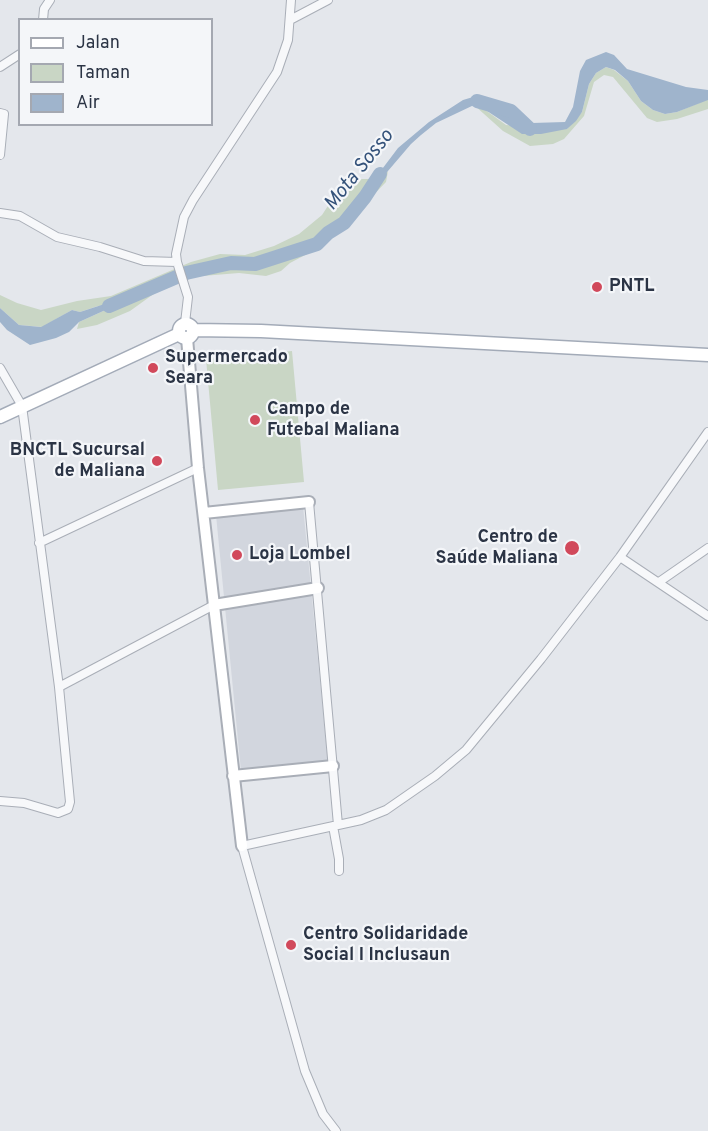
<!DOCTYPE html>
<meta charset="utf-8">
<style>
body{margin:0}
#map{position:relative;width:708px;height:1131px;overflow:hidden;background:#e4e7ec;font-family:Overpass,sans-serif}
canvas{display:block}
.legend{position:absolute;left:18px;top:18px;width:195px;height:108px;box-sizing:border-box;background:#f4f6f9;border:2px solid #a4a8b1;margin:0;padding:8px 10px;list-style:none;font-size:18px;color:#2b3445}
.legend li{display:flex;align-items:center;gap:12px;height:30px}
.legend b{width:30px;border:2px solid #a4a8b1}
</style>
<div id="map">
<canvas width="708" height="1131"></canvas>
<ul class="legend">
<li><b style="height:8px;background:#fff"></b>Jalan</li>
<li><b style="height:16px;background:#c9d6c5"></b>Taman</li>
<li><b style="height:16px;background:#9fb4cc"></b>Air</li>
</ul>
</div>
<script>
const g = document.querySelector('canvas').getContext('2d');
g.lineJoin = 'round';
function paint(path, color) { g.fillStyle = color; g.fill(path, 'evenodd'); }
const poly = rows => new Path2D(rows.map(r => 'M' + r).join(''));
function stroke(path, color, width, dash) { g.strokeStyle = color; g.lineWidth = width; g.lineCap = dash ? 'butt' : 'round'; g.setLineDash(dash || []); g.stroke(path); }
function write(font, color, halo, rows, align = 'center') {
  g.font = font + ' Overpass,sans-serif'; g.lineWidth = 4.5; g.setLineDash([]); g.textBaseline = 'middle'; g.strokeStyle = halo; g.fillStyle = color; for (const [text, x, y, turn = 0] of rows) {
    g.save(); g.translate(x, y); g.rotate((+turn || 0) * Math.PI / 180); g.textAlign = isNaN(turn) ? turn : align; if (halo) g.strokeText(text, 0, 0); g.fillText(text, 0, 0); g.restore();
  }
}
paint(poly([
 [303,506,328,762,241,771,216,515]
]), '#d2d6de');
paint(poly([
 [606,67,614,70,628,81,641,101,653,110,665,114,677,112,706,100,708,100,708,109,677,119,657,122,647,118,613,77,604,75,594,82,584,116,564,139,553,144,530,146,503,131,474,105,484,109,506,125,567,129,582,112,589,84,596,73],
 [388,171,386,182,358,211,350,223,324,245,290,263,281,271,266,276,239,273,190,277,155,293,130,311,97,325,77,329,79,322,121,303,98,306,80,312,72,310,42,327,19,325,0,308,0,295,17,303,41,310,77,301,111,296,191,262,220,254,245,255,274,246,299,234,322,215,339,189,362,179,373,179,362,194,376,185],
 [292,351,304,482,218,490,206,359]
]), '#c9d6c5');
paint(poly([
 [606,52,614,55,627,69,686,87,708,90,708,100,677,112,665,114,653,110,641,101,628,81,615,70,606,67,596,73,589,84,582,112,576,121,567,129,541,134,522,134,484,109,474,105,436,123,421,135,411,144,376,185,361,197,398,148,429,122,463,100,473,97,485,99,498,109,532,123,565,122,573,107,580,71,586,60],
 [126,297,121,303,79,322,69,332,56,338,30,345,7,330,0,322,0,308,19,325,41,327,72,310,80,312]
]), '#9fb4cc');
stroke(poly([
 [477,101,511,111,530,129],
 [109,306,186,273,231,263,255,264,317,244,328,233,344,223,365,197,380,174]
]), '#9fb4cc', 14);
const street = poly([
 [43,20,44,9,50,0],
 [290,20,328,0],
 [0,67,20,54],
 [0,113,4,114,0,155],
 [0,213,20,216,57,237,100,247,144,261,177,262],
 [185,323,188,297,177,262,176,254,184,217,193,200,277,72,288,40,291,0],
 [0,368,22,406,59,687],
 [309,502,338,825],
 [39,543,198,468],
 [620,557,708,616],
 [659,582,708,548],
 [0,801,24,803,58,813,68,809,70,802,59,687,214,605],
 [333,826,339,859,339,871],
 [336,1131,323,1114,305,1071,242,846,361,820,386,810,435,776,466,750,541,659,620,557,708,432]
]);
const secondary = poly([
 [187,338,198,468,242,846],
 [204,513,309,502],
 [214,605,318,588],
 [233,776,333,766]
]);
const primary = poly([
 '179 331a7 7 0 1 1 14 0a7 7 0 1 1-14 0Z',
 [193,330,261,331,708,355],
 [0,417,179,334]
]);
stroke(street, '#a9aeb7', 10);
stroke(secondary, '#a9aeb7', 14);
stroke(primary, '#a3abb8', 15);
stroke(street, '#f7f8fa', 8);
stroke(secondary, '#fff', 10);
stroke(primary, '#fff', 12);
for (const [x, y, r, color] of [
 [597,287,6,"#d1495b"],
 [153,368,6,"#d1495b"],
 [255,420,6,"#d1495b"],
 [157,461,6,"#d1495b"],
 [572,548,8,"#d1495b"],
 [237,555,6,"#d1495b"],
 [291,945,6,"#d1495b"]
]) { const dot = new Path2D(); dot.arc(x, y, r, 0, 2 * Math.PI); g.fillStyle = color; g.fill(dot); stroke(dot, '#f4f6f9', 2); }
write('bold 18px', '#2b3445', '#f4f6f9', [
 ["PNTL",609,287],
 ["Supermercado",165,358],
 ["Seara",165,379],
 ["Campo de",267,410],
 ["Futebal Maliana",267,431],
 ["BNCTL Sucursal",145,451,"right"],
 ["de Maliana",145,472,"right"],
 ["Centro de",558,538,"right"],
 ["Saúde Maliana",558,559,"right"],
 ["Loja Lombel",249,555],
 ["Centro Solidaridade",303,935],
 ["Social I Inclusaun",303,956]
], 'left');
write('italic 20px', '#34527a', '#f4f6f9', [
 ["Mota Sosso",360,171,-51]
]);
</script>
